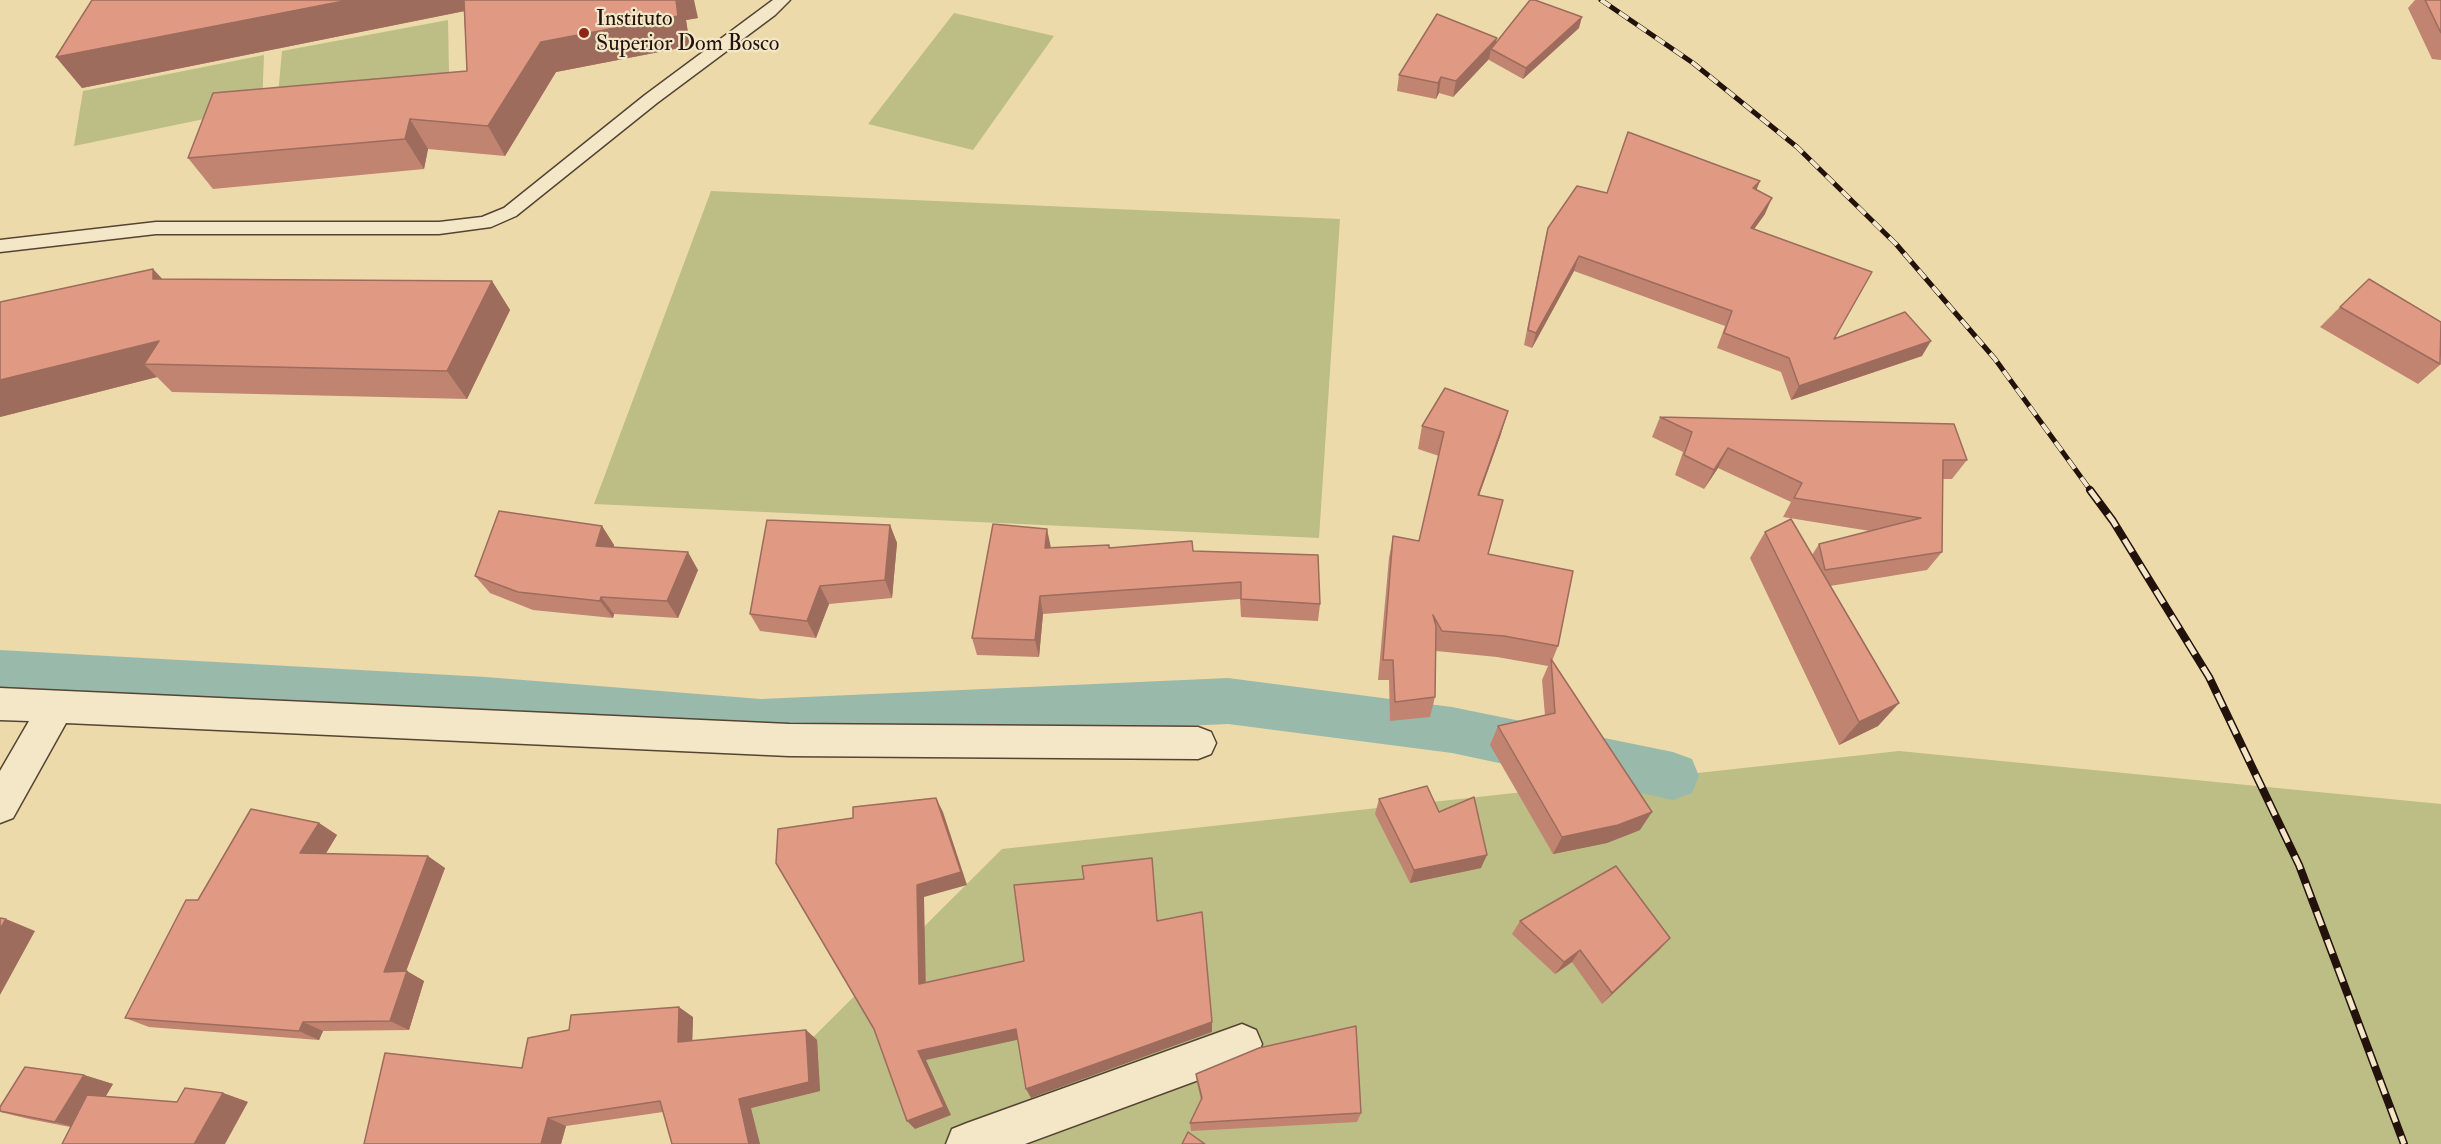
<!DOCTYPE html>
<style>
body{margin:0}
canvas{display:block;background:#eddaaa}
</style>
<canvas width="2441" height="1144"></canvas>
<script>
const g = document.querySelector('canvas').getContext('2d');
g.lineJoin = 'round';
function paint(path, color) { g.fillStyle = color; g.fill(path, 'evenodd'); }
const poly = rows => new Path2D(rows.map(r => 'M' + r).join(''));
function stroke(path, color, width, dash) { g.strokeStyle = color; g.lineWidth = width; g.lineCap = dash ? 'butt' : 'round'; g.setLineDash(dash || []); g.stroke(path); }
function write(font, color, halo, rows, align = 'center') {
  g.font = font + ' "IM FELL Double Pica",serif'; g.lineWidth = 4.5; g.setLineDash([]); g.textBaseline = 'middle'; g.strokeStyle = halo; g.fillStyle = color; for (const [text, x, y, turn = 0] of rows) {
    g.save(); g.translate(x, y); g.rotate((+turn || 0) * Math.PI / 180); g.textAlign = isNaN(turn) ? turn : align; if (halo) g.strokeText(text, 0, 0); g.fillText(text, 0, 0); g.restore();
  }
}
paint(poly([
 [954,13,1054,36,973,150,868,124],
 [448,20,449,73,277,106,282,51],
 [264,55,262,107,74,146,83,91],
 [711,191,1340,219,1319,538,594,504],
 [1899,751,2441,804,2441,1144,706,1144,1002,849]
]), '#bcbe86');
paint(poly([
 [0,650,486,677,761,699,1228,678,1452,707,1673,752,1692,759,1699,776,1692,793,1673,800,1452,753,1228,724,761,745,486,723,0,694,0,650]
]), '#99baab');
const lane = poly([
 [773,0,790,0,775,15,657,103,516,216,491,227,439,234,156,234,0,252,0,240,156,222,439,222,482,217,504,208,645,95,773,0]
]);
const street = poly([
 [0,688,789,724,1198,727,1211,732,1216,743,1211,754,1198,759,789,756,66,723,13,818,0,823,0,771,29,721,0,720,0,688],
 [1242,1024,1256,1030,1262,1044,1256,1058,1242,1064,1025,1144,946,1144,952,1129,967,1123,1242,1024]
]);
stroke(lane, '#564433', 3);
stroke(street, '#564433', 3);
paint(lane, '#f3e7c8');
paint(street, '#f3e7c8');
const railFar1 = poly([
 [1601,0,1693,63,1797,147,1896,244,1995,359,2091,491]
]);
const rail = poly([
 [2090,490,2113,521,2209,677,2299,865,2404,1144]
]);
stroke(railFar1, '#23120b', 5);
stroke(rail, '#23120b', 8);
stroke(railFar1, '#f3e7c8', 4, [11]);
stroke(rail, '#f3e7c8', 5, [15]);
paint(poly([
 [92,0,698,18,686,20,690,46,556,72,505,156,428,149,424,169,213,189,188,158,467,71,464,11,82,88,56,57],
 [2415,0,2441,0,2441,60,2432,59,2408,8],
 [1579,28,1523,79,1489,60,1489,59,1453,97,1439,93,1436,99,1397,91,1399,75,1495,43],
 [1760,181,1756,189,1765,214,1754,229,1834,339,1922,356,1791,400,1781,372,1717,348,1725,326,1574,271,1532,348,1524,345,1544,244,1548,228,1607,193],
 [153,269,162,279,492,281,510,310,467,399,172,392,157,377,0,417],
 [2340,307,2441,364,2418,384,2320,327],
 [1660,417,1967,460,1952,479,1943,479,1942,552,1927,570,1830,586,1899,703,1878,726,1839,745,1750,558,1765,532,1812,555,1819,544,1870,531,1783,517,1791,502,1718,468,1704,489,1675,475,1683,452,1652,437],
 [1422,426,1501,434,1479,495,1488,554,1558,646,1552,661,1640,830,1607,843,1553,854,1490,745,1498,726,1545,716,1542,680,1548,666,1497,657,1436,651,1435,650,1435,697,1430,717,1390,721,1389,680,1378,680,1389,558,1393,536,1419,541,1439,456,1418,449],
 [890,525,897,543,892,598,829,604,816,638,760,631,750,614],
 [602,526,614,545,614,548,698,570,678,618,614,614,613,618,533,610,490,593,475,576],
 [1051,548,1110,548,1193,551,1320,604,1318,621,1241,617,1240,599,1043,614,1039,657,977,655,972,638],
 [1379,799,1439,812,1481,868,1410,883,1375,814],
 [319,823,337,835,326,853,445,868,406,971,424,981,409,1030,323,1031,319,1040,149,1027,125,1018,198,900],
 [1520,921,1670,938,1659,950,1602,1004,1572,962,1555,974,1512,934],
 [693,1017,692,1041,806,1030,817,1040,820,1091,751,1108,663,1112,566,1126,561,1144,522,1068],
 [1196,1074,1361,1113,1357,1122,1191,1131,1190,1123,1201,1100,1197,1083],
 [84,1075,113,1084,105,1097,177,1102,223,1093,248,1102,70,1127,29,1119,0,1112]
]), '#c18471');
paint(poly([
 [349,0,468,0,470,10,82,88,56,57],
 [676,0,694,0,698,18,686,20,690,46,556,72,505,156,488,126,541,42],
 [1582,17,1579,28,1523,79,1526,68],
 [1497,38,1494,51,1491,49,1489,59,1453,97,1456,81],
 [1441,77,1439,93,1436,99,1438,83],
 [410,119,428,149,424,169,405,139],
 [1760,181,1754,196,1753,188],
 [1772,198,1765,214,1744,243,1751,228],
 [1579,256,1574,271,1532,348,1536,333],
 [153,269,180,298,153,279],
 [492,281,510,310,467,399,447,371],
 [159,341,144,364,157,377,0,417,0,380],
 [1931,341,1922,356,1791,400,1799,386],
 [1508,411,1501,434,1471,518,1478,495],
 [1728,448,1718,468,1704,489,1714,470],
 [890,525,897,543,892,598,885,580],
 [602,526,614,545,609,565,596,546],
 [1047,529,1051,548,1049,566,1045,548],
 [688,552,698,570,678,618,667,601],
 [820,586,829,604,816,638,807,621],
 [1040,596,1043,614,1039,657,1035,640],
 [601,597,614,614,613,618,600,601],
 [1899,703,1878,726,1839,745,1859,722],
 [936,798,943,812,967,885,924,897,926,994,919,984,917,885],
 [1652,812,1640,830,1607,843,1553,854,1562,837],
 [319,823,337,835,319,865,300,853],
 [1487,855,1481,868,1410,883,1414,870],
 [428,856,445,868,402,982,384,972],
 [6,919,35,931,0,995,0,929],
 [1670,938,1659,950,1602,1004,1612,993],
 [1580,950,1572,962,1555,974,1564,962],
 [407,971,424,981,409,1030,390,1021],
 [679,1007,693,1017,692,1052,678,1042],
 [303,1022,323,1031,319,1040,299,1031],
 [1212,1022,1212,1032,1031,1098,1026,1089],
 [1016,1029,1021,1039,926,1060,951,1115,915,1129,907,1121,918,1051],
 [806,1030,817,1040,820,1091,751,1108,760,1144,749,1144,739,1099],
 [84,1075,113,1084,86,1130,55,1122],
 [223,1093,248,1102,225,1144,194,1144],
 [548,1118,566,1126,561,1144,541,1144]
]), '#9d6c5c');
const building = poly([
 [92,0,349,0,56,57,92,0],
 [464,0,676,0,678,16,541,42,488,126,410,119,405,139,188,158,213,93,467,71,464,0],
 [1530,0,1535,0,1582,17,1526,68,1491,49,1530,0],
 [2425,0,2441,0,2441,33,2425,0],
 [1437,14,1497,38,1456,81,1441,77,1438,83,1399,75,1437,14],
 [1628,132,1760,181,1753,188,1772,198,1751,228,1872,272,1834,339,1905,312,1931,341,1799,386,1789,358,1724,333,1732,311,1579,256,1536,333,1528,330,1548,228,1577,186,1607,193,1628,132],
 [153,269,153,279,492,281,447,371,144,364,159,341,0,380,0,302,153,269],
 [2369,279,2441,322,2440,364,2340,307,2369,279],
 [1445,388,1508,411,1478,495,1503,500,1488,554,1573,571,1558,646,1504,636,1442,631,1433,615,1436,626,1435,697,1395,702,1393,660,1383,660,1393,536,1419,541,1444,432,1422,426,1445,388],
 [1660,417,1954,424,1967,460,1943,460,1942,552,1825,570,1819,544,1921,518,1794,498,1802,483,1728,448,1714,470,1684,455,1692,432,1660,417],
 [499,511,602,526,596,546,688,552,667,601,601,597,600,601,518,592,475,576,499,511],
 [1791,519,1899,703,1859,722,1765,532,1791,519],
 [767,520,890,525,885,580,820,586,807,621,750,614,767,520],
 [993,524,1047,529,1045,548,1109,545,1109,548,1192,541,1193,551,1318,555,1320,604,1241,599,1241,582,1040,596,1035,640,972,638,993,524],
 [1551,659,1652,812,1618,825,1562,837,1498,726,1555,713,1551,659],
 [1427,786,1439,812,1474,797,1487,855,1414,870,1379,799,1427,786],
 [936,798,961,872,917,885,919,984,1024,961,1014,885,1084,879,1082,866,1152,858,1157,921,1202,912,1212,1022,1026,1089,1016,1029,918,1051,944,1107,907,1121,874,1029,776,863,778,829,853,818,853,807,936,798],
 [251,809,319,823,300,853,428,856,384,972,407,971,390,1021,303,1022,299,1031,125,1018,186,900,198,900,251,809],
 [1616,866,1670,938,1612,993,1580,950,1564,962,1520,921,1616,866],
 [0,918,6,919,0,929,0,918],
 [679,1007,678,1042,806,1030,809,1082,739,1099,749,1144,672,1144,660,1101,548,1118,541,1144,364,1144,385,1053,522,1068,528,1038,569,1030,571,1015,679,1007],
 [1356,1026,1361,1113,1190,1123,1202,1098,1196,1074,1259,1048,1356,1026],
 [25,1067,84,1075,55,1122,0,1111,0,1107,25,1067],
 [185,1088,223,1093,194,1144,62,1144,87,1095,177,1102,185,1088],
 [1188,1132,1205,1144,1182,1144,1188,1132]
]);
paint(building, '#e09a83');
stroke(building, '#9d6c5c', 1.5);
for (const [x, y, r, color] of [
 [584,33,6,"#8f2418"]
]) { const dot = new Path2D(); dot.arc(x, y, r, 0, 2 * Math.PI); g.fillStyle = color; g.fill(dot); stroke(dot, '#f3e7c8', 2); }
write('22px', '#23120b', '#f3e7c8', [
 ["Instituto",596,20],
 ["Superior Dom Bosco",596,45]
], 'left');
</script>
